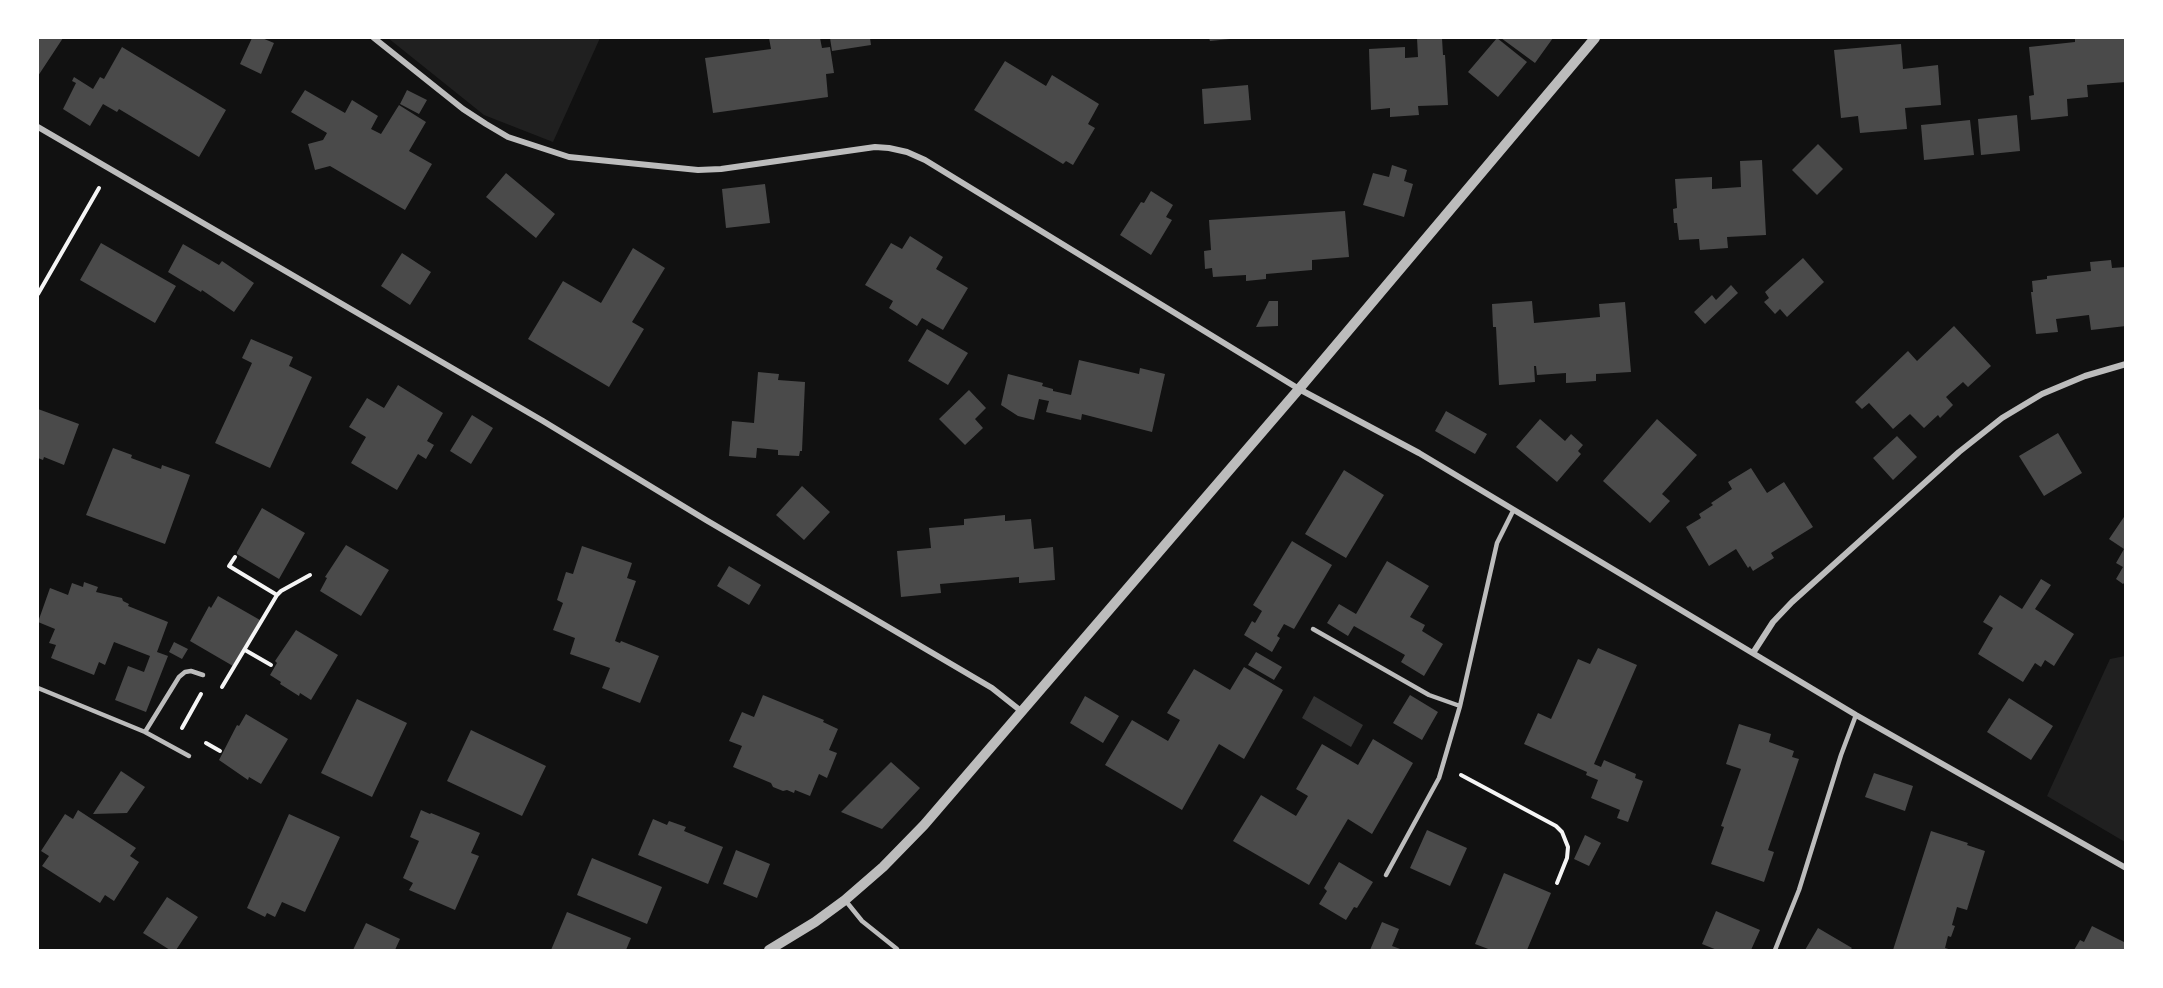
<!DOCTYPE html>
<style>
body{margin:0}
#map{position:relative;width:2163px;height:988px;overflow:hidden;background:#111;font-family:"Titillium Web",sans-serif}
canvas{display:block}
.frame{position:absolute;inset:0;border:39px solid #fff;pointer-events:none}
</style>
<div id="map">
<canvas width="2163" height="988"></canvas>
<div class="frame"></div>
</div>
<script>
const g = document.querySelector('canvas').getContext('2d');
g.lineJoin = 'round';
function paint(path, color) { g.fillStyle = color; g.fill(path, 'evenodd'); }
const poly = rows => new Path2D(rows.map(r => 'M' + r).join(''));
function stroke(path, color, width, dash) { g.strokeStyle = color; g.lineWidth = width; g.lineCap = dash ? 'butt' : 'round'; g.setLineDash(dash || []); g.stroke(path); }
paint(poly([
 [388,38,600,38,553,142,484,115],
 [2125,656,2126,656,2125,842,2047,796,2110,659]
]), '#202020');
paint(poly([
 [1314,696,1363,725,1351,747,1302,718]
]), '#333');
paint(poly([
 [38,38,63,38,38,76],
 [252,38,262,38,274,43,261,74,240,64],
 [769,38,820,38,822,48,830,47,834,73,826,74,828,97,713,113,705,58,771,49],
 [830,38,870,38,871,45,832,51],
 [1209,38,1230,38,1230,39,1210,41],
 [1417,38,1442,38,1443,55,1445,55,1448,105,1418,106,1419,115,1390,117,1390,108,1371,110,1369,49,1405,47,1405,58,1418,57],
 [1497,38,1527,62,1498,97,1468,72],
 [1501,38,1553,38,1535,63],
 [2075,38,2126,38,2126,82,2087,85,2088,97,2067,99,2068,116,2031,120,2029,96,2034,95,2029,47,2075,42],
 [1901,44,1903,69,1938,65,1941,105,1905,108,1907,129,1860,133,1858,116,1841,118,1834,50],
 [122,47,226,110,199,157,119,109,117,112,103,104,90,126,63,109,76,83,72,81,74,77,93,89,100,77,104,79],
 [1005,61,1046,86,1052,75,1099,104,1088,124,1095,128,1073,165,1066,161,1063,164,974,110],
 [1248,85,1251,120,1204,124,1202,89],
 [305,90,345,113,352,100,378,116,371,129,381,134,399,105,426,122,409,151,432,164,405,210,330,166,315,170,308,144,323,140,327,133,291,112],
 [407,90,427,100,419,114,400,104],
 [2017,115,2020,151,1981,155,1978,119],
 [1970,120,1974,155,1924,160,1921,125],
 [1818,144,1843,169,1817,195,1792,170],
 [1762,160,1766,235,1727,237,1728,248,1700,250,1699,239,1679,240,1677,223,1674,223,1673,209,1677,208,1675,179,1712,177,1712,189,1741,187,1740,161],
 [1392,165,1407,170,1404,181,1413,184,1404,217,1363,205,1373,173,1389,177],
 [506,173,555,214,536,238,486,197],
 [765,184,770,223,726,228,722,189],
 [1151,191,1173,205,1166,217,1172,220,1151,255,1120,235,1141,202,1144,203],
 [1345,211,1349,257,1312,260,1312,270,1266,274,1266,279,1246,281,1246,275,1213,277,1212,268,1205,269,1204,251,1211,250,1209,220],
 [910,236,943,257,936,269,968,288,943,330,922,318,917,326,889,308,893,301,865,285,891,243,902,249],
 [101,243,176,286,155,323,80,280],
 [183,244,219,265,222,261,254,283,234,312,202,290,201,292,168,272],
 [633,248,665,268,632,322,644,329,609,387,528,339,563,281,601,303],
 [402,253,431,272,410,305,381,286],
 [1803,258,1824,282,1787,317,1780,309,1775,314,1764,302,1769,298,1765,292],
 [2111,260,2112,268,2126,267,2126,326,2091,330,2089,315,2056,319,2058,332,2036,334,2031,292,2033,292,2032,281,2047,279,2047,276,2091,271,2090,262],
 [1731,285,1738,293,1705,324,1694,312,1712,295,1716,300],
 [1269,301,1278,301,1278,326,1256,327],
 [1532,301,1534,323,1600,317,1599,304,1625,302,1631,372,1596,374,1596,381,1566,383,1566,373,1537,375,1536,366,1534,366,1535,382,1499,385,1496,327,1493,327,1492,304],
 [1954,326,1991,366,1968,387,1963,382,1946,397,1953,405,1940,418,1938,415,1924,428,1910,414,1893,429,1869,403,1862,409,1855,402,1908,351,1917,361],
 [927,329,968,353,948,385,908,361],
 [251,339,293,357,289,366,312,377,270,468,215,443,252,363,242,358],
 [1079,360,1139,374,1140,368,1165,374,1152,432,1082,414,1081,420,1046,412,1049,401,1039,399,1034,420,1018,416,1001,405,1008,374,1043,383,1042,386,1053,389,1053,391,1071,395],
 [758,372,779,374,778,380,805,382,802,451,800,451,799,456,778,455,778,450,757,448,756,458,729,456,732,421,754,423],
 [398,385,443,413,427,441,434,445,426,459,418,454,397,490,351,463,366,437,349,427,367,398,384,408],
 [969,390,986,408,975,419,983,428,965,445,939,419],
 [38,409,79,424,64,465,44,457,43,460,38,458],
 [1446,411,1487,434,1475,454,1435,431],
 [472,415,493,428,471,464,450,451],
 [1540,419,1565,441,1571,434,1583,445,1578,451,1581,454,1557,482,1516,447],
 [1657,419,1697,455,1662,494,1670,501,1650,523,1603,481],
 [2058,433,2082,473,2044,496,2019,456],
 [1897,436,1917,457,1893,480,1873,458],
 [113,448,132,455,131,458,161,469,162,465,190,475,165,544,86,515],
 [1751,468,1767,493,1784,482,1813,527,1771,553,1774,558,1753,571,1750,566,1748,568,1736,549,1709,566,1686,527,1701,518,1699,514,1713,505,1711,503,1732,489,1728,482],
 [1344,470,1384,495,1346,558,1305,534],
 [802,486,830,512,804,540,776,515],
 [262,508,305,533,279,579,237,554,237,552],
 [2126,514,2126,581,2123,584,2116,579,2123,567,2116,563,2124,549,2109,539],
 [1005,515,1005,521,1031,519,1034,549,1053,547,1055,580,1019,583,1019,577,940,584,941,593,901,597,897,551,931,548,929,528,964,525,964,519],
 [1292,541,1332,565,1294,629,1284,624,1277,636,1280,638,1272,652,1244,635,1252,621,1255,623,1262,611,1253,605],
 [346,545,389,570,361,616,320,591,327,578,325,577],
 [582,546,632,563,627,578,636,581,615,641,620,643,621,641,659,656,640,703,602,688,610,668,570,654,575,638,553,630,563,603,557,600,566,572,573,574],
 [1387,561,1429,586,1410,617,1425,625,1422,631,1443,644,1424,676,1401,662,1405,655,1354,626,1348,636,1327,623,1339,604,1356,614],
 [729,566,761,585,749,605,717,586],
 [2041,579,2051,585,2035,609,2074,634,2054,666,2045,660,2041,667,2035,663,2023,682,1978,654,1993,628,1983,622,2000,595,2022,609],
 [84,582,98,587,96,592,122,598,123,601,129,604,128,606,168,622,157,652,168,656,146,712,115,700,128,666,144,672,150,656,114,642,105,665,99,662,94,675,51,658,56,645,49,643,55,629,38,622,50,588,68,595,72,583,83,587],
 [218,596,260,620,233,666,190,641,209,606,211,608],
 [296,630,338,655,311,700,300,693,299,696,280,684,281,682,270,675,277,663,275,661],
 [174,642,188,649,182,659,169,652],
 [1598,648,1637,665,1594,764,1601,767,1604,760,1636,774,1635,778,1643,781,1628,822,1617,818,1620,810,1591,798,1598,780,1586,775,1587,772,1524,744,1538,713,1551,719,1578,659,1590,664],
 [1256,652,1282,667,1274,680,1248,665],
 [1244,667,1283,690,1244,759,1219,744,1182,810,1105,765,1132,720,1168,741,1180,720,1167,713,1194,669,1230,690],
 [763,695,824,720,823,722,838,729,829,750,837,753,827,778,819,774,810,796,795,790,794,793,787,790,783,791,773,787,771,783,733,767,742,746,729,741,742,712,754,717],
 [1410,695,1438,712,1422,740,1393,723],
 [1085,696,1119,716,1103,743,1070,723],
 [2009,698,2053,726,2031,760,1987,732],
 [357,699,407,723,372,797,321,773],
 [246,714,288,739,261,784,249,777,248,780,219,760,237,725,239,726],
 [1739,724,1771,734,1769,742,1794,751,1792,757,1799,759,1768,850,1774,852,1764,882,1711,864,1724,827,1721,826,1741,769,1726,764],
 [471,730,546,766,522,816,447,781],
 [1373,739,1413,763,1372,834,1348,819,1309,885,1233,841,1261,795,1296,816,1308,796,1296,789,1322,744,1358,765],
 [891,762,920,788,882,829,841,812],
 [121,771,145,787,127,813,93,814],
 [1874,773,1913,786,1905,811,1865,797],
 [78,810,136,848,130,856,139,862,114,901,105,895,100,903,42,866,49,856,41,851,65,814,73,819],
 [421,810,430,814,431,813,480,833,471,853,479,856,455,910,409,890,413,883,403,878,419,841,410,837],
 [289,814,340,837,305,912,282,902,275,917,267,913,265,917,247,908],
 [653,819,667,825,669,821,686,827,684,831,723,847,708,884,638,855],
 [1427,830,1467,848,1450,886,1410,868],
 [1931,831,1968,843,1967,845,1985,851,1967,910,1957,907,1952,925,1955,926,1951,937,1948,936,1945,948,1952,950,1893,950],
 [1585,835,1601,843,1589,866,1574,859],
 [736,850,770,864,757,898,723,884],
 [592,858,662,887,647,924,577,895],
 [1339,862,1373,882,1357,908,1354,907,1346,920,1319,904,1327,891,1324,888],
 [1504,873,1551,893,1527,950,1491,950,1475,944],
 [167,897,198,917,176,950,170,950,143,933],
 [1716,911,1760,930,1751,950,1717,950,1702,944],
 [567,912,631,938,626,950,551,950],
 [1382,922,1399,929,1392,946,1403,950,1370,950],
 [366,923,400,939,395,950,353,950],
 [2092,926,2126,943,2126,950,2074,950,2080,940,2084,942],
 [1818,928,1852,948,1850,950,1805,950]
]), '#4a4a4a');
stroke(poly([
 [38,294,99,188],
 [235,557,229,566,277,595],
 [245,650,271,665],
 [222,687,277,595,281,591,310,575],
 [182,728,201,694],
 [206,743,220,751],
 [1461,775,1556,826,1562,832,1568,847,1567,858,1557,883]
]), '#f5f5f5', 4);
stroke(poly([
 [1313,629,1429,695,1460,706],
 [38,688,145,732,189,756],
 [145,732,179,677,185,672,191,671,203,675],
 [1386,875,1439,778,1460,706,1497,543,1513,511],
 [845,900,862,921,897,949],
 [1775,950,1799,890,1841,755,1856,715]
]), '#bcbcbc', 4.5);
stroke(poly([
 [374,38,463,109,486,124,508,137,569,157,698,170,721,169,875,147,889,148,907,152,925,160,1299,389,1419,453,1856,715,2126,868],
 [38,127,543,421,706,520,992,688,1021,711],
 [1753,653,1773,622,1792,602,1959,452,2002,418,2042,394,2085,376,2126,364]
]), '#bcbcbc', 6);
stroke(poly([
 [769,950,815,922,845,900,883,867,924,825,1299,389,1595,38]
]), '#bcbcbc', 10);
</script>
